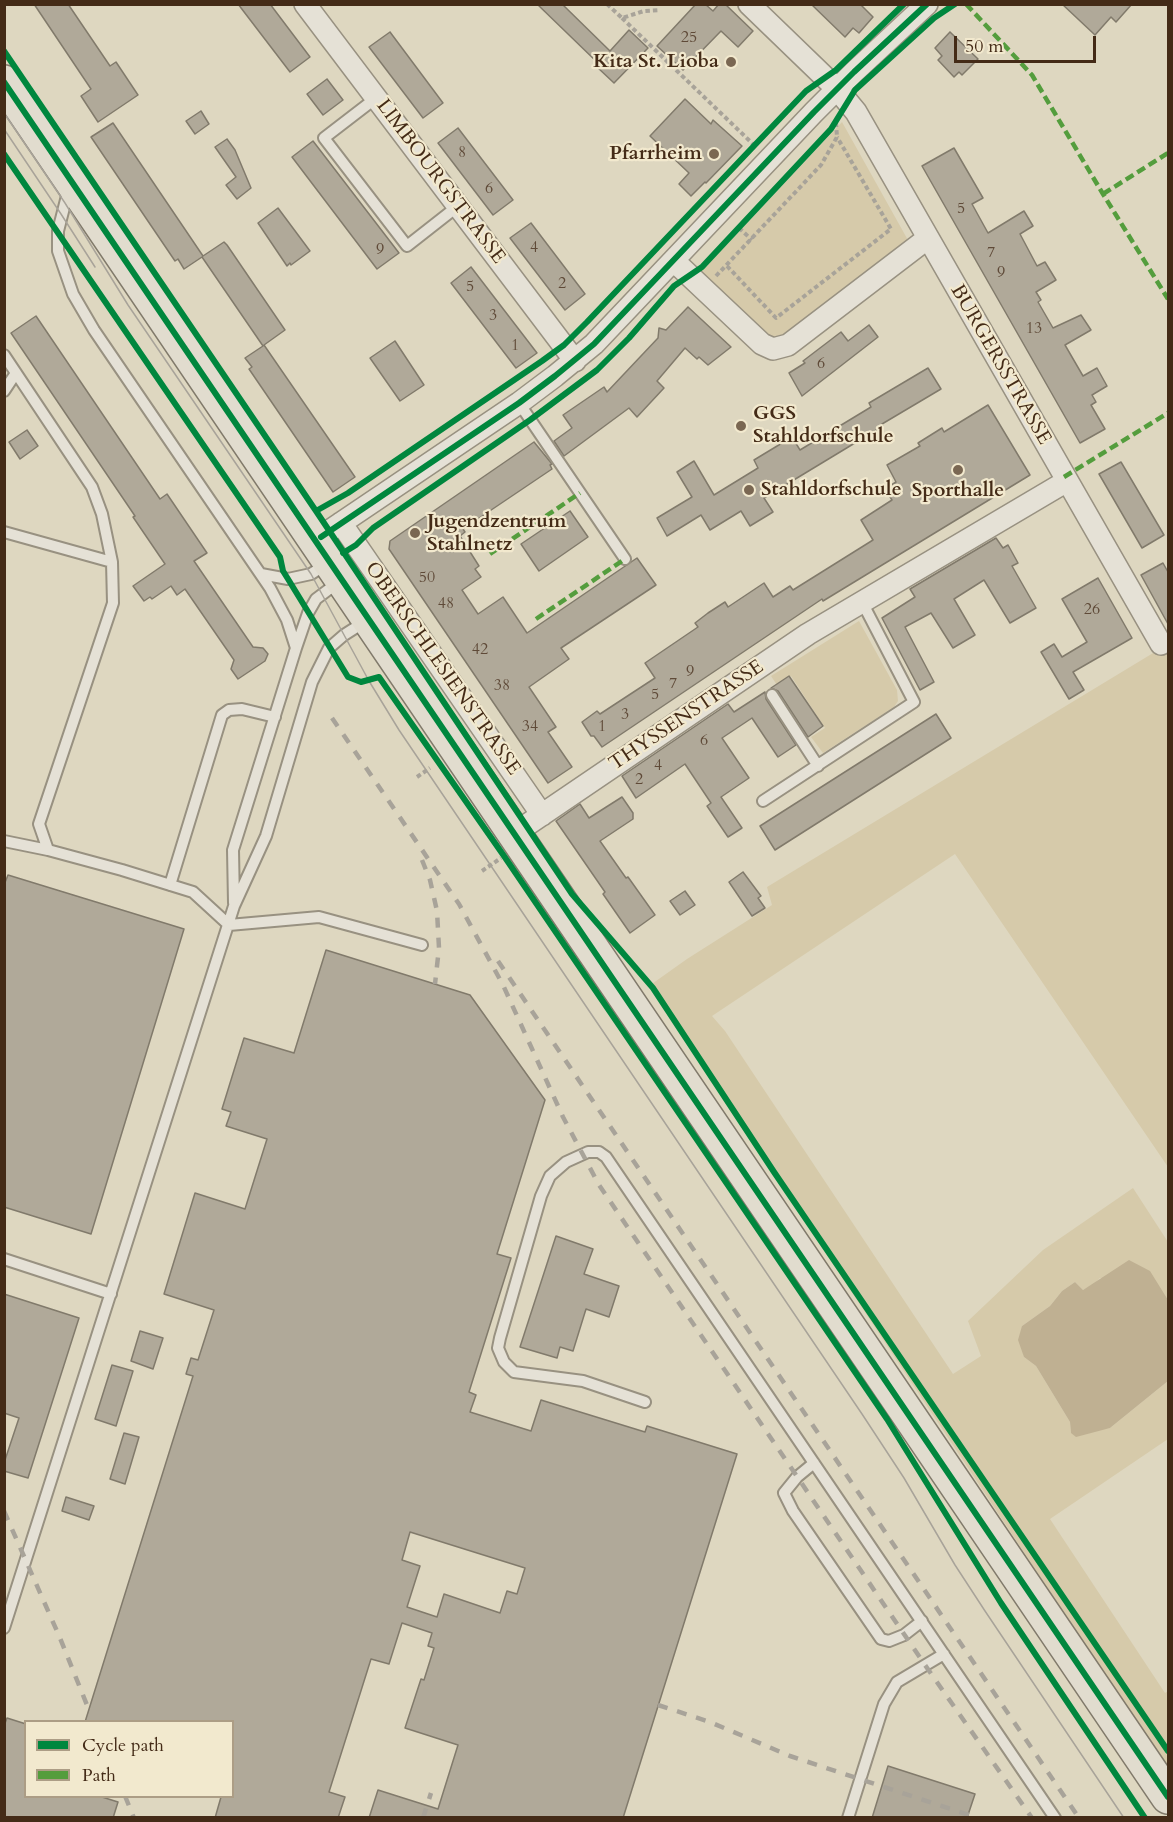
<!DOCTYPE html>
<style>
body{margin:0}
#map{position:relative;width:1173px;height:1822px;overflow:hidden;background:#ded7c0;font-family:Cardo,serif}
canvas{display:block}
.frame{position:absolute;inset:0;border:6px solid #442b17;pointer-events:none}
.legend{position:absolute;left:24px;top:1720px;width:210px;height:78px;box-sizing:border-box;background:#f2e9ce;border:2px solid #ac9d85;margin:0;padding:8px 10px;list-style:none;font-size:18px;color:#442b17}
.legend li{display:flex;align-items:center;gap:12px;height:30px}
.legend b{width:30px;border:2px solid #ac9d85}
.scale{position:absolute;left:954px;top:36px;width:142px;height:27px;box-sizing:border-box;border:3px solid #442b17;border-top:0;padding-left:8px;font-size:18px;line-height:21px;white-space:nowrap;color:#442b17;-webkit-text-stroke:4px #f2e9ce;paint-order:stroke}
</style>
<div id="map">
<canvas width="1173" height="1822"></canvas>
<div class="frame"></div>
<ul class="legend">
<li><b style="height:8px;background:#00873e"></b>Cycle path</li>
<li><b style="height:8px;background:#549d3d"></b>Path</li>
</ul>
<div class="scale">50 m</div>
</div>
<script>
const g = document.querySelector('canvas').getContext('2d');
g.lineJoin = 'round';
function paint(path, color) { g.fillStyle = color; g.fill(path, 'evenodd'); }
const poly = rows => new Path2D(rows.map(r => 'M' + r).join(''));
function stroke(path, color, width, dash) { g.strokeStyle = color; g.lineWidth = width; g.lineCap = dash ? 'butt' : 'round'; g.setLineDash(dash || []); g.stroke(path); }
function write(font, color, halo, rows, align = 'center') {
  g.font = font + ' Cardo,serif'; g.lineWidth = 4.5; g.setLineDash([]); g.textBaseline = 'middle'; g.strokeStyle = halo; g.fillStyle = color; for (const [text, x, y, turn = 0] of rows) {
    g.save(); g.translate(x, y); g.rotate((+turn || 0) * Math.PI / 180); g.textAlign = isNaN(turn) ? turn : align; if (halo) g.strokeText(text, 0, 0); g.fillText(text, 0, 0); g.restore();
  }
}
paint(poly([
 [842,122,909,242,784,337,773,341,699,272,704,269],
 [859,621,897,690,898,701,894,707,888,711,823,753,811,737,825,728,791,676,777,685,771,676],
 [1168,644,1168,1167,955,854,712,1016,725,1031,953,1374,981,1356,968,1321,1043,1250,1133,1188,1168,1242,1168,1300,1100,1278,1094,1284,1083,1290,1075,1282,1062,1291,1050,1306,1022,1326,1024,1357,1036,1366,1070,1422,1071,1433,1110,1428,1168,1381,1168,1439,1050,1519,1165,1693,1168,1691,1168,1770,649,986,687,959,772,905,767,887]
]), '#d6caaa');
paint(poly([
 [1129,1260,1150,1271,1168,1300,1168,1381,1110,1428,1076,1437,1071,1433,1070,1422,1036,1366,1024,1357,1018,1340,1022,1326,1050,1306,1062,1291,1075,1282,1083,1290]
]), '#bfb092');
const building = poly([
 [34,4,68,4,110,66,116,62,138,95,98,122,81,96,91,89,34,4],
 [238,4,270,4,310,57,290,72,238,4],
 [537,4,562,4,610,51,629,30,648,48,614,83,597,67,599,64,537,4],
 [696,4,705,4,713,11,719,4,725,4,753,31,738,47,721,31,683,70,657,46,696,4],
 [811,4,860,4,873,17,859,33,853,28,845,37,811,4],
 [1062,4,1132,4,1116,22,1111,17,1095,35,1062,4],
 [390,32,443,103,423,118,369,47,390,32],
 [950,32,978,59,962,75,959,72,954,77,938,60,942,56,935,48,950,32],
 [327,79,343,100,323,115,307,94,327,79],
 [685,99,711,124,713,120,742,146,706,183,705,182,691,196,679,184,689,173,650,136,685,99],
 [201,111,209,124,195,134,186,121,201,111],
 [113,123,203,256,224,242,227,245,285,330,264,345,355,477,333,492,249,369,252,367,245,358,263,346,202,257,184,269,178,259,175,261,91,137,113,123],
 [458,128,513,200,493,215,438,143,458,128],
 [227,139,235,150,251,188,237,199,226,185,236,177,215,147,227,139],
 [313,141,399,253,377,269,292,157,313,141],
 [954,148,983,198,972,204,988,233,1024,211,1033,226,1020,234,1037,266,1045,262,1056,280,1036,292,1041,300,1038,302,1053,328,1081,315,1091,330,1065,345,1083,376,1097,368,1107,386,1092,395,1096,402,1091,405,1105,429,1080,443,922,166,954,148],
 [278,208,310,251,291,265,290,263,287,266,258,223,278,208],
 [531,223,585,294,565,310,510,238,531,223],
 [471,267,537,353,516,368,451,283,471,267],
 [688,307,731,347,708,365,699,357,697,359,685,348,657,381,664,388,637,417,629,408,564,456,554,441,572,428,563,415,604,387,607,392,658,338,659,328,666,330,688,307],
 [36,316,160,499,167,494,207,553,194,561,253,647,263,648,268,654,265,661,238,679,231,669,234,660,185,589,177,595,171,586,152,599,150,597,144,601,133,586,165,564,133,517,135,516,11,333,36,316],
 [869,325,878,337,802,396,789,373,805,363,803,361,841,332,848,341,869,325],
 [395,341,424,385,400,401,370,358,395,341],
 [928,368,941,389,882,424,883,426,764,498,773,512,750,526,741,511,710,530,701,515,667,536,657,518,692,497,677,472,694,461,714,495,758,468,754,460,792,437,800,450,871,407,869,403,928,368],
 [988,405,1030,475,823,601,822,599,602,747,594,736,591,736,582,722,597,711,600,714,655,678,645,663,698,627,695,623,708,613,725,602,728,607,764,583,773,597,790,586,793,590,873,540,861,520,892,500,885,489,896,482,887,465,920,446,918,443,942,428,944,432,988,405],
 [27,430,38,446,20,459,9,442,27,430],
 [534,442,552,464,550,465,552,469,463,529,465,532,460,536,479,566,475,569,481,577,462,590,478,614,503,597,527,633,637,558,656,585,561,648,569,659,529,687,556,727,548,732,572,767,548,783,389,549,390,541,534,442],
 [1121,462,1164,535,1142,548,1099,474,1121,462],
 [570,511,588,537,539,571,521,544,570,511],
 [996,538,1003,548,1008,545,1018,563,1012,566,1036,608,1010,623,984,580,954,599,975,635,953,648,931,613,905,627,934,682,920,690,882,618,915,597,910,589,996,538],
 [1163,563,1168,572,1168,624,1141,575,1163,563],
 [1098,578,1132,638,1073,672,1084,690,1069,699,1041,652,1054,644,1062,657,1087,642,1062,599,1098,578],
 [789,676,823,726,808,737,778,691,771,688,789,676],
 [765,692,766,699,796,745,778,757,752,718,722,738,749,778,721,797,742,828,728,837,707,806,711,803,685,764,636,798,622,776,728,704,734,712,765,692],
 [936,714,951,738,775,850,760,826,936,714],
 [622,797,633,813,633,819,600,841,626,878,628,877,655,915,630,933,603,894,605,892,556,821,580,804,589,818,622,797],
 [743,872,761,896,758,898,765,908,752,916,729,882,743,872],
 [8,875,184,929,91,1234,4,1207,4,885,8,875],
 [685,891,695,905,680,915,670,901,685,891],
 [326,950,470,995,545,1100,497,1254,511,1258,469,1392,476,1395,470,1412,531,1431,541,1400,645,1432,647,1426,737,1454,623,1818,369,1818,378,1790,438,1809,458,1745,405,1728,421,1679,424,1680,434,1648,428,1646,432,1633,402,1623,389,1664,371,1659,329,1792,345,1797,338,1818,215,1818,221,1797,232,1797,232,1722,85,1722,193,1376,186,1374,191,1358,198,1360,214,1310,164,1294,195,1193,245,1209,267,1139,226,1126,231,1112,222,1109,244,1038,294,1053,326,950],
 [410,1532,525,1568,517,1594,507,1591,500,1613,444,1594,437,1617,407,1607,420,1566,402,1560,410,1532],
 [556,1236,593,1249,584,1274,619,1286,609,1317,586,1309,573,1351,560,1347,557,1358,520,1347,556,1236],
 [4,1294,79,1318,28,1478,4,1471,4,1463,19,1418,4,1413,4,1294],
 [140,1331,163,1338,153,1369,131,1361,140,1331],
 [112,1365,133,1371,116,1426,95,1419,112,1365],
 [124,1433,139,1437,125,1484,110,1479,124,1433],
 [66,1497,94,1506,89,1520,62,1511,66,1497],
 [7,1718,26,1724,26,1797,102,1797,118,1802,113,1818,4,1818,4,1726,7,1718],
 [888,1766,975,1794,967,1818,872,1818,888,1766]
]);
paint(building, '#b0a999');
stroke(building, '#817a6b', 1.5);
const service = poly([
 [376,98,324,138,407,246,458,206],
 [69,188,58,231,58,251,73,294,94,330,270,588,287,620,296,648,233,850,234,903],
 [4,355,92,487,102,514,112,562,113,603,39,824,48,850,122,870,193,892,229,925,319,917,422,945],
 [4,391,16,373],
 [519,403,625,559],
 [4,532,112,562],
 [261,574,288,579,311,574,328,563],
 [296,648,308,613,316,599,340,581],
 [772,695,818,766],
 [763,801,914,702,862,602],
 [4,841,48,850],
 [170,885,222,715,229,710,242,709,275,717],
 [4,1259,111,1294],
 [645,1402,583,1381,514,1372,504,1362,498,1348,500,1338,541,1196,550,1176,566,1162,588,1152,599,1152,606,1157,1055,1818],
 [814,1463,797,1477,784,1493,793,1511,881,1639,889,1641,904,1635,922,1621],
 [4,1628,234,906,266,836,312,682,329,648,344,635,366,621],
 [848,1818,884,1704,897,1682,944,1654]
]);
const minor = poly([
 [305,4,575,361],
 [749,4,837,89,856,112,1161,644],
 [674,261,762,344,773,349,788,345,928,238],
 [341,523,542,815],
 [316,540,519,403,555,376,594,344,814,112,854,72,927,4],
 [515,833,808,634,1067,481]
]);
const primary = poly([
 [4,82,1168,1797]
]);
stroke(service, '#989181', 14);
stroke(minor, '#989181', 24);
stroke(primary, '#817a6b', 36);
stroke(poly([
 [607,4,622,18,644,11,660,10],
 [622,18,755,146],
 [739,228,752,240],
 [727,266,776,318,891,229,837,137],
 [716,276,821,165,837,137,836,122],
 [417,777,430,768],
 [482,871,501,858]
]), '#a8a399', 4, [4.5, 3]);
stroke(service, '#e5e1d6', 10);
stroke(minor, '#e5e1d6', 21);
stroke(primary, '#e1dcce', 33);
stroke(poly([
 [4,113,65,203,128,305,311,574,369,681,399,730,862,1414,904,1478,955,1565,985,1611,1124,1818],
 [4,129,61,214,95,267]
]), '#a8a399', 1.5);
stroke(poly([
 [332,718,459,904,503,985,563,1117,599,1185,925,1665,1032,1818],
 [422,860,430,880,437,911,439,948,435,984],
 [498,961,1079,1818],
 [4,1511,60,1638,89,1710],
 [658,1705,710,1722,790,1756,978,1818],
 [125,1796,134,1818],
 [423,1818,431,1793]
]), '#a8a399', 4.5, [10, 10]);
stroke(poly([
 [966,4,1032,75,1103,194,1168,299],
 [1103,194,1168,153],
 [1064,477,1168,413],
 [490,554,580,493],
 [536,619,625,559]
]), '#549d3d', 4.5, [9, 4.5]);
stroke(poly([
 [4,51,316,511,572,894,653,988,774,1172,1168,1751],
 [4,82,1168,1797],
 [4,154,280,557,283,571,288,579,348,677,361,682,379,677,504,856,887,1419,1001,1603,1145,1818],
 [316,511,348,493,542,361,564,345,587,322,806,91,836,70,904,4],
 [321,537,519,403,555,376,594,344,814,112,854,72,927,4],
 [343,553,356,545,373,528,530,420,597,370,629,338,674,286,702,267,831,129,855,90,934,18,955,4]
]), '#00873e', 6);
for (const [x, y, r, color] of [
 [731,62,6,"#7a6752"],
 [714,154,6,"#7a6752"],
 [741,426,6,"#7a6752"],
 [958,470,6,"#7a6752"],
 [749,490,6,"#7a6752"],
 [415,533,6,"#7a6752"]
]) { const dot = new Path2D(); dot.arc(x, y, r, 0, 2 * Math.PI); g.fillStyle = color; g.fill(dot); stroke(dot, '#f2e9ce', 2); }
write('16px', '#5f4a38', null, [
 ["25",689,38],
 ["8",462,153],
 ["6",489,189],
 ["5",961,209],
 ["4",534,248],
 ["9",380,250],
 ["7",991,253],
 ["9",1001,273],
 ["2",562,284],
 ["5",470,287],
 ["3",493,316],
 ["13",1034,329],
 ["1",515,346],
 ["6",821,364],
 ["50",427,578],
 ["48",446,604],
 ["26",1092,610],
 ["42",480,650],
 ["9",690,672],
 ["7",673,684],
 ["38",502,686],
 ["5",655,695],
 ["3",625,715],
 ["34",530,727],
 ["1",602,727],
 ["6",704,741],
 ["4",658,766],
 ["2",639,780]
]);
write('bold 20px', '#442b17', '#f2e9ce', [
 ["Kita St. Lioba",719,62,"right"],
 ["Pfarrheim",702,154,"right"],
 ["GGS",753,414],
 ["Stahldorfschule",753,437],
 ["Stahldorfschule",761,490],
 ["Sporthalle",958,491,"center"],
 ["Jugendzentrum",427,522],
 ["Stahlnetz",427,545]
], 'left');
write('20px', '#442b17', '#f2e9ce', [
 ["LIMBOURGSTRASSE",440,182,53],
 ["BURGERSSTRASSE",1000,365,60],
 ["OBERSCHLESIENSTRASSE",442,669,55],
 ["THYSSENSTRASSE",687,716,-34]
]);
</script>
